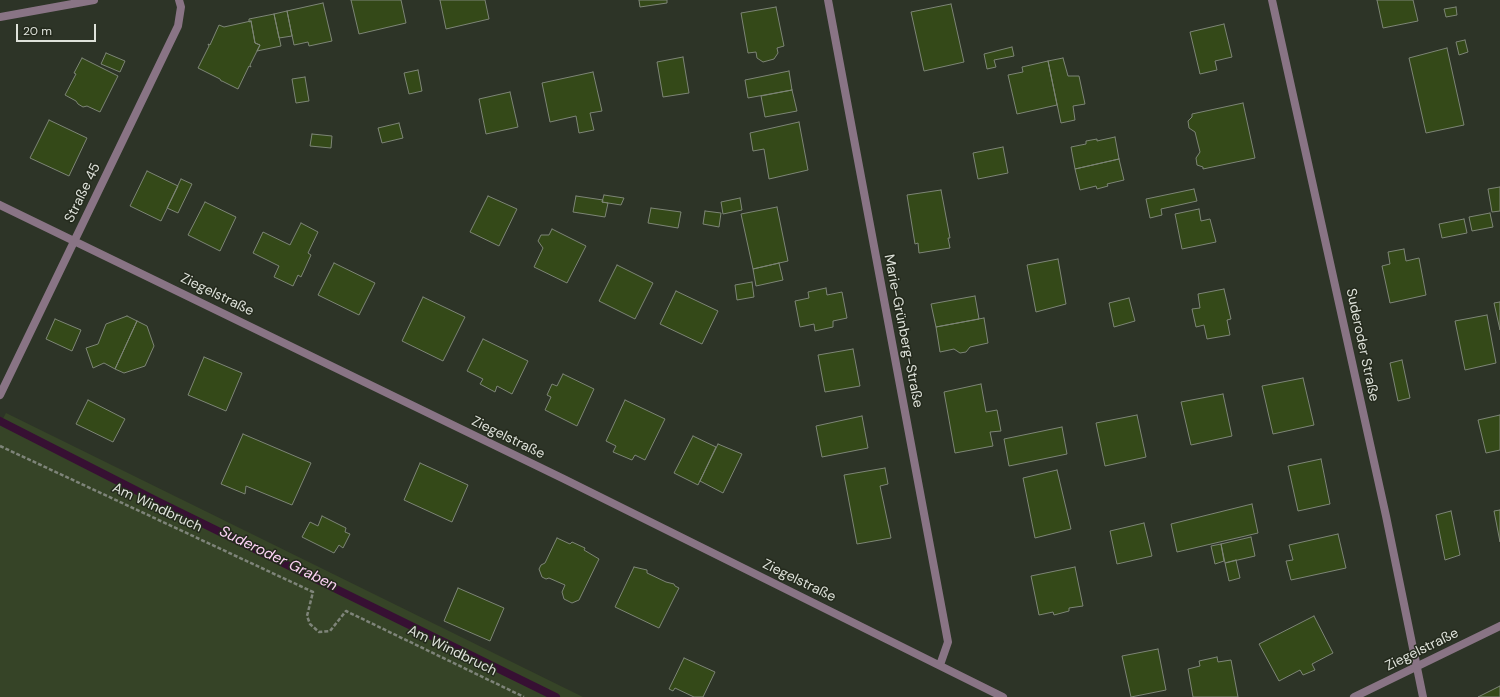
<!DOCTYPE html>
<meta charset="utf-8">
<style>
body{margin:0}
#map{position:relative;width:1500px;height:697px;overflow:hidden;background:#2d3427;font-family:"DM Sans",sans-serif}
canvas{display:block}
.scale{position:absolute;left:16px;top:24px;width:80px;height:18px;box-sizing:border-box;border:2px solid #dee2da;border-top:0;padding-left:5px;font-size:12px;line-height:14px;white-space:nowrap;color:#dee2da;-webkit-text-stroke:3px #242a1d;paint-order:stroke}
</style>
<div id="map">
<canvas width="1500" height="697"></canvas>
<div class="scale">20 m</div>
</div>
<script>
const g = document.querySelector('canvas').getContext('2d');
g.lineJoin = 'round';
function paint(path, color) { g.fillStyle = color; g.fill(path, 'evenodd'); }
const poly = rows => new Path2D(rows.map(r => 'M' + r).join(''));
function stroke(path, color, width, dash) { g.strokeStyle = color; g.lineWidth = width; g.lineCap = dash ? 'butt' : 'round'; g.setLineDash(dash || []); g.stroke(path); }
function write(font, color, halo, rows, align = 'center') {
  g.font = font + ' "DM Sans",sans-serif'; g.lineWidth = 3; g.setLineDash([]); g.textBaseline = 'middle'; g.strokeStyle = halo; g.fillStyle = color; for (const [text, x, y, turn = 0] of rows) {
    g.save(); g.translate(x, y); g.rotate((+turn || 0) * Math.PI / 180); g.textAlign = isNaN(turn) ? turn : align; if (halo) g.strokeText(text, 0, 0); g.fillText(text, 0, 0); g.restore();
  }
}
paint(poly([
 [6,413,583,697,0,697,0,424]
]), '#364427');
stroke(poly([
 [0,421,157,501,556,697]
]), '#371033', 8);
const building = poly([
 [351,0,401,0,406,23,359,34,351,0],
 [440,0,485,0,489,19,446,29,440,0],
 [639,0,667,0,667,3,640,7,639,0],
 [1377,0,1413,0,1418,21,1383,28,1377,0],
 [323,3,332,41,309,46,308,42,294,45,287,11,323,3],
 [951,4,964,62,924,71,911,12,951,4],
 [776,7,784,46,777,48,778,53,774,59,763,62,757,58,756,52,748,53,741,13,776,7],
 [1456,7,1457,15,1446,17,1444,9,1456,7],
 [287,11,292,36,279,38,274,14,287,11],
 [274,14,281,46,257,51,260,45,255,43,251,21,249,22,249,19,274,14],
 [251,21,255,43,260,45,250,65,251,67,249,66,238,89,222,81,221,81,220,79,198,68,209,46,208,44,210,45,219,25,224,27,251,21],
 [1224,24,1232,57,1215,61,1217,70,1200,74,1190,32,1224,24],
 [1465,40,1468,52,1459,55,1456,42,1465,40],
 [1012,47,1014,56,994,60,996,67,987,69,984,54,1012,47],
 [1447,48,1464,125,1426,133,1409,58,1447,48],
 [106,53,125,61,120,72,101,64,106,53],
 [683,57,689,93,663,97,657,62,683,57],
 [82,58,118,76,100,112,87,106,83,107,78,104,76,101,65,95,76,74,74,73,82,58],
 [1063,58,1068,76,1079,76,1085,104,1073,106,1075,120,1061,123,1048,61,1063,58],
 [1048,61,1057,105,1017,114,1008,75,1023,72,1022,67,1048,61],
 [418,70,422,91,409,94,404,73,418,70],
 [789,71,792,90,748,98,745,80,789,71],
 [593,72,602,111,590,113,594,130,579,133,576,116,550,122,542,83,593,72],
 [305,77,309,101,296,103,292,79,305,77],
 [792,90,797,111,765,117,761,96,792,90],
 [510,92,518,127,486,134,479,99,510,92],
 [1243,103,1255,158,1203,169,1203,167,1197,165,1196,158,1200,152,1195,132,1189,128,1188,121,1192,117,1192,114,1243,103],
 [49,120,87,138,69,176,30,158,49,120],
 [799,122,808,170,769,179,764,149,753,151,750,133,799,122],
 [399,123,403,138,382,143,378,128,399,123],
 [312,134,332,136,331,148,310,146,312,134],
 [1115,137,1119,159,1075,169,1071,147,1086,144,1086,141,1097,139,1097,141,1115,137],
 [1003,147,1008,173,978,179,973,153,1003,147],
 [1119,159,1124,180,1107,184,1108,186,1097,189,1096,186,1080,190,1075,169,1119,159],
 [147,171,178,186,161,221,130,206,147,171],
 [181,179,192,184,178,213,167,208,181,179],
 [1500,187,1500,211,1492,212,1488,189,1500,187],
 [1194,189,1197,201,1161,209,1162,215,1150,218,1146,199,1194,189],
 [941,190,950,238,948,238,950,248,919,253,918,243,915,244,907,195,941,190],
 [604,195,624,198,621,205,602,202,604,195],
 [488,196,517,209,499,246,470,232,488,196],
 [576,196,603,200,602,202,608,203,605,217,573,212,576,196],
 [740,198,742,210,723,214,721,202,740,198],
 [205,202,236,217,220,251,188,235,205,202],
 [777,207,788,261,753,269,741,214,777,207],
 [651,208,681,212,678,228,648,223,651,208],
 [1199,209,1201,221,1210,219,1216,242,1182,249,1175,214,1199,209],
 [705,211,721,213,719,227,703,224,705,211],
 [1490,213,1493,227,1472,231,1469,217,1490,213],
 [1464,219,1467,233,1442,238,1439,224,1464,219],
 [301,223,318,232,308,253,311,255,301,277,298,275,293,286,274,277,279,266,253,253,263,232,290,245,301,223],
 [552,229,586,246,567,283,534,267,543,248,538,241,541,235,549,235,552,229],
 [1404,249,1406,261,1419,258,1426,295,1390,303,1382,266,1390,264,1388,252,1404,249],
 [1058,259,1066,304,1036,312,1027,265,1058,259],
 [334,263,375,283,359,315,318,295,334,263],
 [779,263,783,280,756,286,753,269,779,263],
 [617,265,653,283,635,319,599,301,617,265],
 [752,282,754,297,737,300,735,285,752,282],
 [826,288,827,295,842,292,847,318,833,321,833,327,815,331,814,324,800,327,795,301,809,298,808,292,826,288],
 [1224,289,1231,319,1227,320,1230,335,1207,339,1204,325,1196,327,1192,309,1200,308,1198,294,1224,289],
 [676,291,718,311,702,344,660,324,676,291],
 [975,296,979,319,936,327,931,304,975,296],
 [423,297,465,317,443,361,402,341,423,297],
 [1129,298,1135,321,1114,327,1109,303,1129,298],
 [1500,302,1500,330,1494,303,1500,302],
 [1487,315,1496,363,1465,370,1455,321,1487,315],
 [127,316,137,321,115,369,104,363,93,368,86,348,98,344,106,324,127,316],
 [984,318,988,343,970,347,966,352,960,353,954,349,940,352,936,327,984,318],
 [55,319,81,330,72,351,46,339,55,319],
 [137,321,147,326,154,346,145,366,124,373,115,369,137,321],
 [483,339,528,361,512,394,497,386,495,392,480,384,483,379,467,371,483,339],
 [853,349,860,386,825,392,818,355,853,349],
 [204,357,242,373,226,411,188,395,204,357],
 [1402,360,1410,398,1398,401,1390,363,1402,360],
 [563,374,594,389,577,426,545,410,551,397,547,395,552,384,557,386,563,374],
 [1303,378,1314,425,1273,434,1262,386,1303,378],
 [981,384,986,412,997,410,1001,431,990,432,993,446,955,453,944,392,981,384],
 [1223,394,1232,436,1191,445,1181,402,1223,394],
 [88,400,125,419,113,442,76,424,88,400],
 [625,400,665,419,645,460,635,455,632,460,613,452,616,446,606,441,625,400],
 [1137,415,1146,457,1105,466,1096,423,1137,415],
 [1500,415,1500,450,1486,453,1478,420,1500,415],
 [862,416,868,448,822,457,816,426,862,416],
 [1062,427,1067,454,1009,466,1004,439,1062,427],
 [243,434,311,463,292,505,246,486,245,494,221,484,243,434],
 [693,436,716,447,698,485,674,473,693,436],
 [718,444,742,454,723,493,700,481,718,444],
 [1321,459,1330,504,1298,511,1288,466,1321,459],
 [420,463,468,485,452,522,404,500,420,463],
 [885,468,888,484,880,486,891,538,857,544,844,475,885,468],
 [1057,470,1071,529,1035,538,1023,478,1057,470],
 [1252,504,1258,533,1177,552,1171,524,1252,504],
 [1500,510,1500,542,1494,511,1500,510],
 [1451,511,1460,555,1445,560,1436,515,1451,511],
 [322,516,346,528,345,532,350,534,343,548,339,545,334,553,302,537,310,522,318,526,322,516],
 [1144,523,1152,556,1117,564,1110,531,1144,523],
 [1338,534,1346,568,1291,580,1286,561,1293,560,1289,545,1338,534],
 [1251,537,1255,556,1225,563,1221,544,1251,537],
 [557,538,570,544,572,542,585,548,584,550,599,559,579,600,572,603,564,599,562,592,565,585,549,578,546,579,542,577,539,569,541,565,545,563,557,538],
 [1221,544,1224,561,1215,564,1211,546,1221,544],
 [1236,560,1240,578,1229,581,1225,563,1236,560],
 [634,567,647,570,647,573,666,582,674,584,675,586,679,588,659,628,615,607,634,567],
 [1075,567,1083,606,1069,608,1069,611,1054,615,1053,612,1039,615,1031,576,1075,567],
 [458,588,504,608,490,641,444,621,458,588],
 [1314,616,1333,653,1312,664,1315,670,1303,675,1300,670,1279,681,1259,644,1314,616],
 [1158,649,1166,690,1131,697,1122,656,1158,649],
 [1217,657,1218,662,1231,660,1238,697,1193,697,1188,669,1200,666,1199,661,1217,657],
 [684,658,715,672,703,697,694,697,675,688,673,691,669,689,684,658],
 [1500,686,1500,697,1478,697,1500,686]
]);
paint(building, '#344918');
stroke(building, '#7d8576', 1);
stroke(poly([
 [0,446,313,592,307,616,310,624,319,632,330,631,346,611,524,697]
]), '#7e8479', 2.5, [4, 2]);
stroke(poly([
 [828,0,948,642,940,665],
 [1272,0,1386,516,1423,697],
 [0,17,94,0],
 [0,205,564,479,1003,697],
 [0,395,178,26,181,7,179,0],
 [1354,697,1500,626]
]), '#897485', 8);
write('14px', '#dee2da', '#242a1d', [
 ["Straße 45",83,193,-64],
 ["Ziegelstraße",217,295,26],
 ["Marie-Grünberg-Straße",903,331,79],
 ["Suderoder Straße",1362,345,78],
 ["Ziegelstraße",508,438,26],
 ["Am Windbruch",157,508,25],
 ["Ziegelstraße",799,581,26],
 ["Ziegelstraße",1422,650,-26],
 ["Am Windbruch",452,651,26]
]);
write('italic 15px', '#fcd2f4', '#242a1d', [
 ["Suderoder Graben",278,559,26]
]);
</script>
